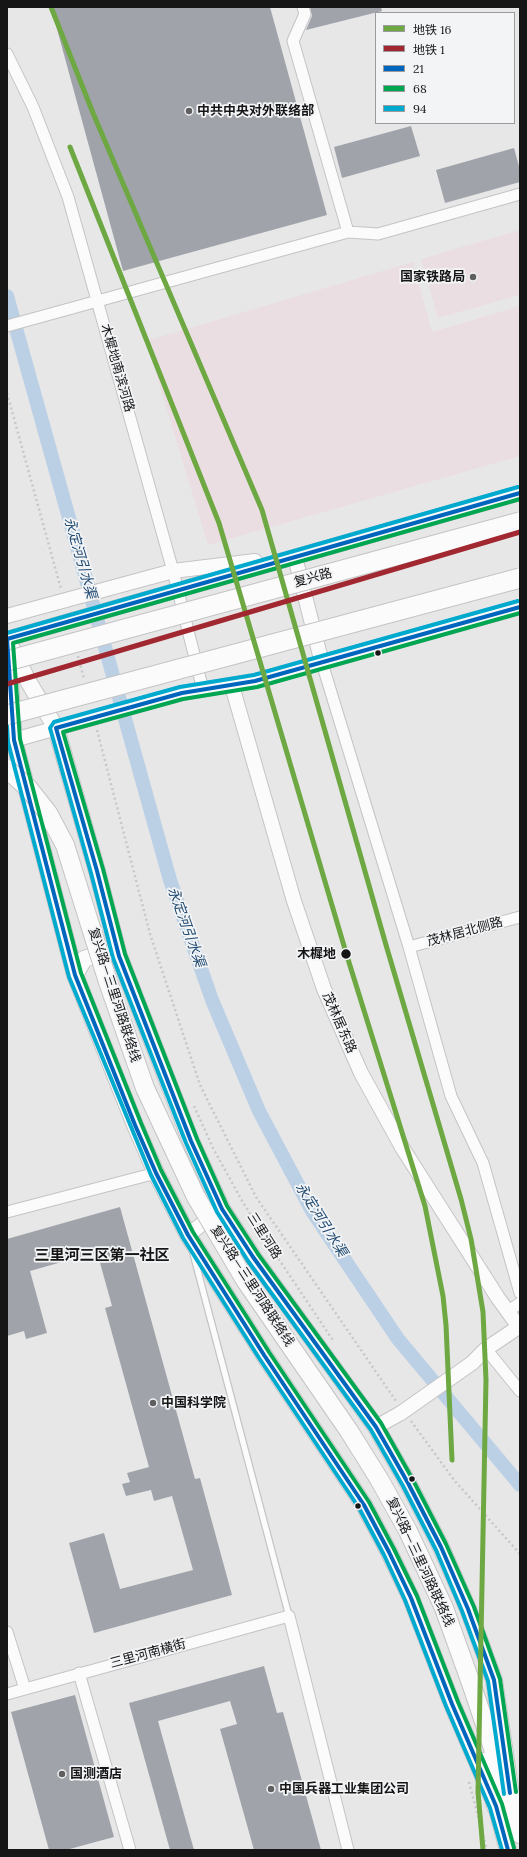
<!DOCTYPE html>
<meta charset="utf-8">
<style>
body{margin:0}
#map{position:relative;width:527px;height:1857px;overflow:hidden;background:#e7e7e8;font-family:Lora,"Noto Sans SC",serif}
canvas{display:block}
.frame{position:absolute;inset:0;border:8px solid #161617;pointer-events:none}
.legend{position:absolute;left:375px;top:12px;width:140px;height:112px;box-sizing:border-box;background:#f3f4f6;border:1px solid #9b9b9d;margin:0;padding:5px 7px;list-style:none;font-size:12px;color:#161617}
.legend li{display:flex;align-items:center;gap:8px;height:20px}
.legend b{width:20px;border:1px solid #9b9b9d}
</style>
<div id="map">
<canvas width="527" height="1857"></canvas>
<div class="frame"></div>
<ul class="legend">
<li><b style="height:5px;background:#6da843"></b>地铁 16</li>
<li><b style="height:5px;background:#a12830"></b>地铁 1</li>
<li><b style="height:5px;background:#0065bd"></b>21</li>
<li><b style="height:5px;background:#00a651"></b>68</li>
<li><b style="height:5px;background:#00a9ce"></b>94</li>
</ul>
</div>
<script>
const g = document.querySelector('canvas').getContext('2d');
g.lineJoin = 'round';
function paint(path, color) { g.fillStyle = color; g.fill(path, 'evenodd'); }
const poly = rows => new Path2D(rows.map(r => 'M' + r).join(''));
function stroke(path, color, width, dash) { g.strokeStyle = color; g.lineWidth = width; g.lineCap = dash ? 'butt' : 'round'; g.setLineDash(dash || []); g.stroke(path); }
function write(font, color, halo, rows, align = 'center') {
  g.font = font + ' Lora,"Noto Sans SC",serif'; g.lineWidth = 3.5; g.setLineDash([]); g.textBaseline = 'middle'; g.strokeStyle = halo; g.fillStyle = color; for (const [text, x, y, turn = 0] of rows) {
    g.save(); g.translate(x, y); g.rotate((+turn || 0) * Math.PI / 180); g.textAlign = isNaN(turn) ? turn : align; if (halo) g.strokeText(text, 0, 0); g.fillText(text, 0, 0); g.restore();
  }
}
paint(poly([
 [520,230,520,295,438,318,421,259],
 [413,262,432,332,520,306,520,456,208,545,146,341]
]), '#ebdee2');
stroke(poly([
 [7,296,170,880,212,1000,259,1111,312,1211,398,1339,520,1485]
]), '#bcd0e5', 14);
paint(poly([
 [51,7,270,7,327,215,123,271],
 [310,7,381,7,382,11,306,30,312,16],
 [411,126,420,156,342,178,334,147],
 [514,148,520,170,520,182,445,203,436,170],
 [120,1207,195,1479,200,1478,232,1595,94,1633,69,1543,104,1533,120,1589,193,1570,172,1496,154,1501,151,1490,126,1496,122,1484,130,1482,127,1473,149,1467,105,1308,112,1306,97,1252,30,1271,47,1333,26,1339,24,1331,7,1336,7,1239],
 [264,1666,277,1713,283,1712,321,1850,254,1850,220,1729,237,1724,230,1701,158,1721,194,1850,170,1850,129,1703],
 [75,1695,114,1837,66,1850,49,1850,11,1712]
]), '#a0a4aa');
const service = poly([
 [193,1253,289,1616]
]);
const minor = poly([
 [303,7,305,14,293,41,348,232],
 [7,54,33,107,68,197,173,571,203,690],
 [7,326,348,232,378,234,520,194],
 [322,663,409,947,451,1096,483,1163,520,1293],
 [409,947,520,917],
 [7,1212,156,1173],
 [507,1312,520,1303],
 [486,1349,520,1391],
 [7,1632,25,1689],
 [79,1673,130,1850],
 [7,1694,289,1616,348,1850]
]);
const tertiary = poly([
 [295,557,322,663],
 [151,577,173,571,255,561],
 [157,596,520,493],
 [7,616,55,603],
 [7,639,62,623],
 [232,686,294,901,324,989,361,1073,403,1149,498,1298,519,1327],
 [182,693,255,681,520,607],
 [7,742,85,720],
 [188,1235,216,1213],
 [472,1363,486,1349,520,1326],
 [376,1427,401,1413]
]);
const secondary = poly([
 [7,639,14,740,75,975,135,1125,156,1173,188,1235,264,1355,364,1505,389,1552,411,1598,452,1704,496,1806,508,1850],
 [11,647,28,681,56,728,97,871,119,956,191,1141,222,1209,253,1257,376,1427,408,1483,441,1547,468,1609,494,1680,513,1808,520,1835],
 [75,975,84,959,103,953,111,954]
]);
const primary = poly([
 [472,1686,513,1808],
 [487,1761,496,1806]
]);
stroke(service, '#c4c4c5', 8);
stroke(minor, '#c4c4c5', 13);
stroke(tertiary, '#c4c4c5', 16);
stroke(secondary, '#c4c4c5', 18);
stroke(primary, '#c4c4c5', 20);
stroke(poly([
 [7,393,61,589],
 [78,656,84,679],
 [97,730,150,934,200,1085,256,1197,396,1401],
 [194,1106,213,1148,241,1199,270,1246,334,1342],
 [411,1421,454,1480,520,1554],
 [469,1782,487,1850]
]), '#c6c7c7', 2.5, [2, 3]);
stroke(service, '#fbfbfc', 5.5);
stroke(minor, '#fbfbfc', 11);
stroke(tertiary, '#fbfbfc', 14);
stroke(secondary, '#fbfbfc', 16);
stroke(primary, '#fbfbfc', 18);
const tertiaryBridge = poly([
 [55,603,151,577],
 [62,623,157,596],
 [85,720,182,693],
 [401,1413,472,1363]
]);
const primaryBridge = poly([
 [7,769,29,789,48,813,65,845,108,982,145,1088,196,1197,245,1280,349,1431,379,1479,408,1531,444,1608,472,1686]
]);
const trunkBridge = poly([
 [7,661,520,522],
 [7,715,520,578]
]);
stroke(tertiaryBridge, '#c4c4c5', 16, []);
stroke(primaryBridge, '#c4c4c5', 20, []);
stroke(trunkBridge, '#c4c4c5', 21, []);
stroke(tertiaryBridge, '#fbfbfc', 14);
stroke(primaryBridge, '#fbfbfc', 18);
stroke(trunkBridge, '#fbfbfc', 19);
stroke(poly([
 [510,1793,494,1680,468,1609,441,1547,408,1483,376,1427,253,1257,222,1209,191,1141,119,956,97,871,56,728,182,693,255,681,520,607],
 [508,1850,496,1806,452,1704,411,1598,389,1552,364,1505,264,1355,188,1235,156,1173,135,1125,75,975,14,740,7,639,520,493]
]), '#0065bd', 4);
stroke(poly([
 [516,1792,500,1679,474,1607,446,1544,413,1480,381,1423,258,1254,227,1206,197,1139,125,954,103,869,63,732,183,699,257,687,520,613],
 [514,1848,502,1804,458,1702,417,1596,394,1549,369,1502,269,1352,193,1232,161,1170,141,1123,81,973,20,739,13,643,520,499]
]), '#00a651', 4);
stroke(poly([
 [7,633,518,487],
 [7,726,8,742,69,977,151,1175,183,1238,259,1358,359,1508,384,1555,405,1600,446,1706,490,1808,502,1850],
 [504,1794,488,1681,462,1611,436,1550,403,1486,371,1430,248,1261,217,1212,186,1143,113,958,91,873,50,728,54,722,180,687,254,675,518,601]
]), '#00a9ce', 4);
stroke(poly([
 [51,7,93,113,262,510,386,945,461,1199,471,1239,483,1312,486,1380,478,1792,483,1850],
 [70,147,219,523,347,956,425,1206,443,1296,446,1325,452,1460]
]), '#6da843', 5);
stroke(poly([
 [7,684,520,532]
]), '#a12830', 5);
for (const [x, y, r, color] of [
 [189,111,4,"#5f5f60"],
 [473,277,4,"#5f5f60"],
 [378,653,3.5,"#161617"],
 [346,954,5.5,"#161617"],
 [153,1403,4,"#5f5f60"],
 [412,1479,3.5,"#161617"],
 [358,1506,3.5,"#161617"],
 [62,1774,4,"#5f5f60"],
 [271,1789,4,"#5f5f60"]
]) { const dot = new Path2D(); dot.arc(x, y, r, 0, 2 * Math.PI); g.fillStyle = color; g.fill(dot); stroke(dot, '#f3f4f6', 1.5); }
write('bold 13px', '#161617', '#f3f4f6', [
 ["中共中央对外联络部",197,111],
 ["国家铁路局",465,277,"right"],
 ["中国科学院",161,1403],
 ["国测酒店",70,1774],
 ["中国兵器工业集团公司",279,1789]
], 'left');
write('13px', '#161617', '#f3f4f6', [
 ["木樨地南滨河路",117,368,74],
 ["复兴路",313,578,-15],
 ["茂林居北侧路",465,932,-15],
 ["复兴路—三里河路联络线",114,995,72],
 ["茂林居东路",339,1023,66],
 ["三里河路",264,1236,58],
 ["复兴路—三里河路联络线",252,1286,57],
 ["复兴路—三里河路联络线",420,1562,65],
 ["三里河南横街",148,1654,-15]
]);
write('bold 13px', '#161617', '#f3f4f6', [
 ["木樨地",336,954]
], 'right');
write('italic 14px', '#1e4971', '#f3f4f6', [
 ["永定河引水渠",80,558,74],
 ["永定河引水渠",186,927,70],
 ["永定河引水渠",321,1220,58]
]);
write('bold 15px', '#161617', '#f3f4f6', [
 ["三里河三区第一社区",102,1256]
]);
</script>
